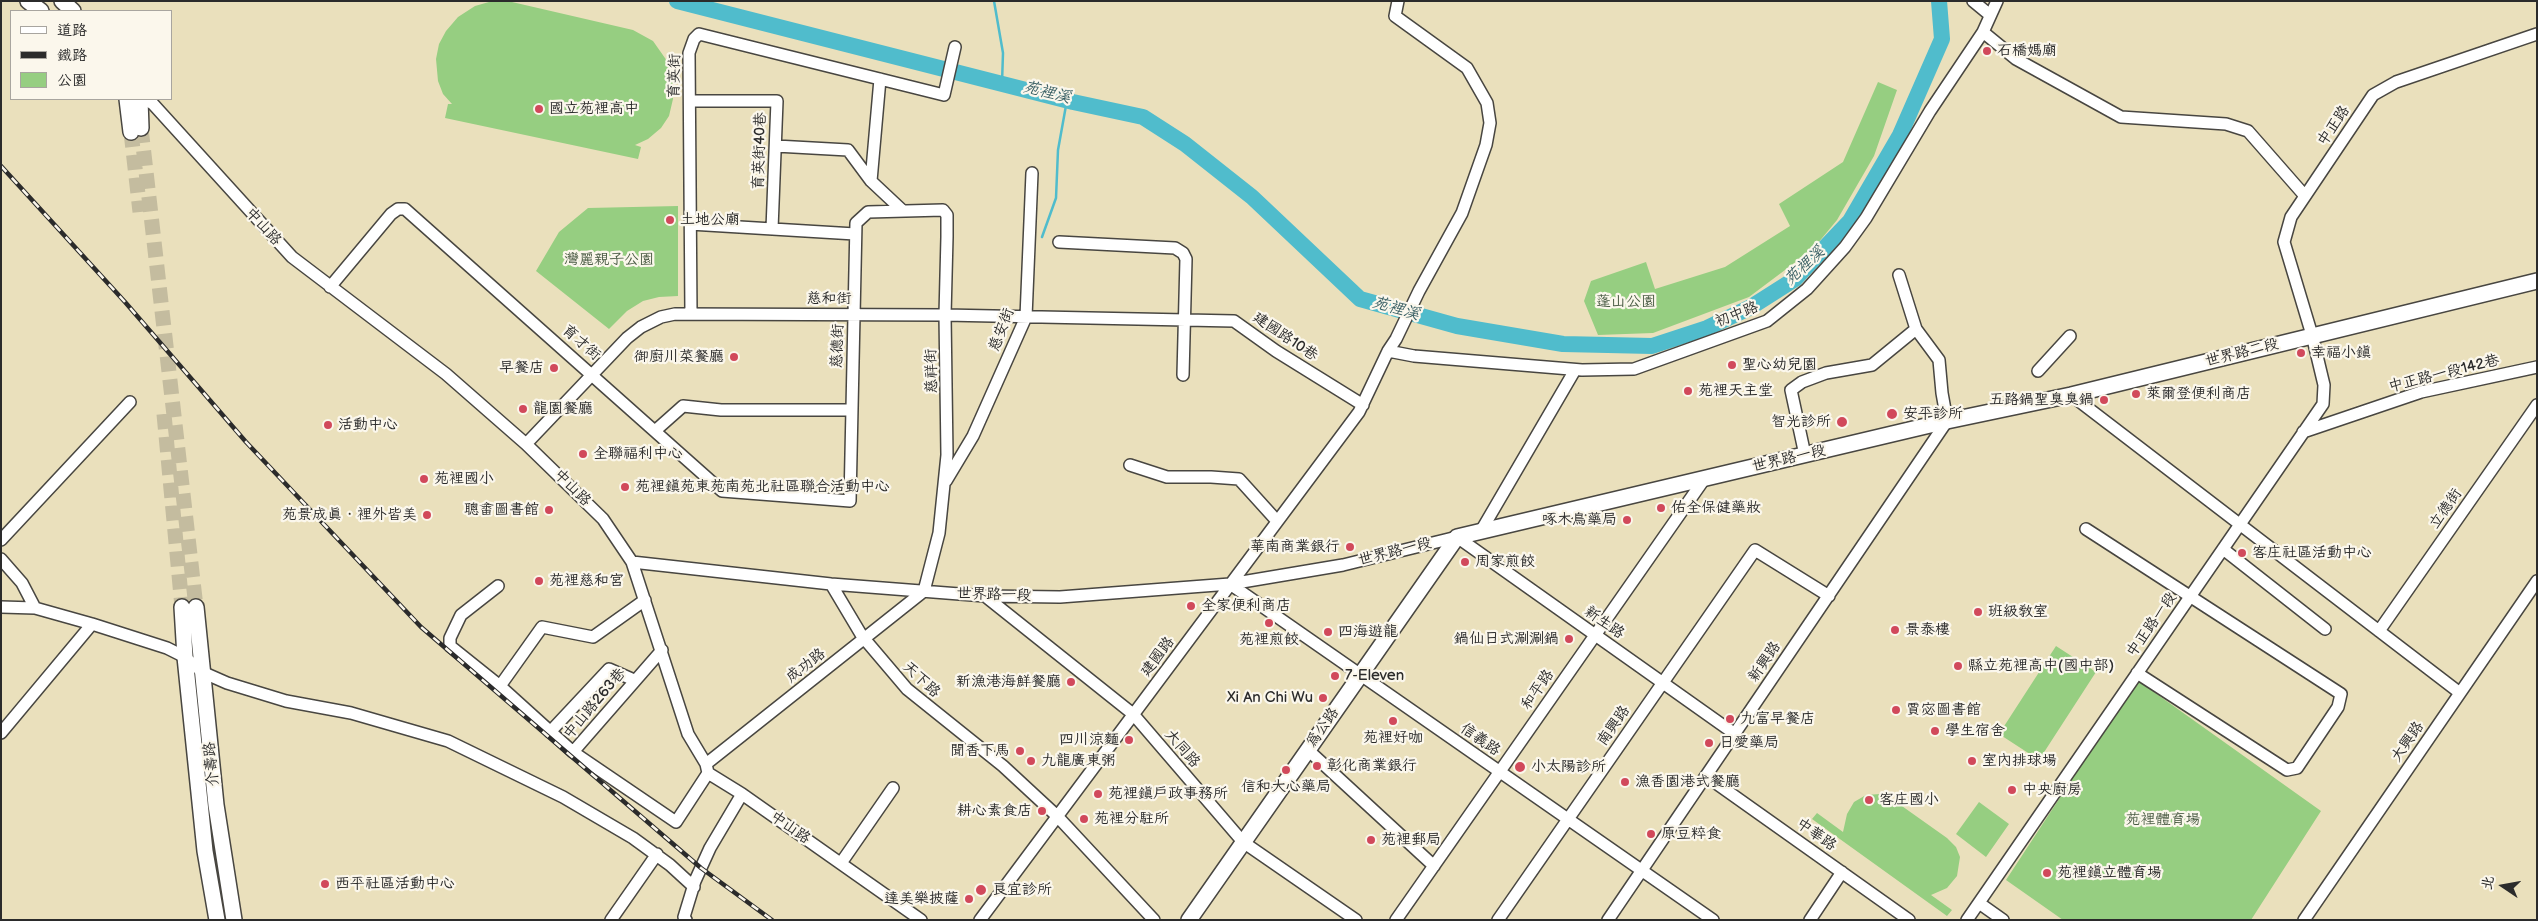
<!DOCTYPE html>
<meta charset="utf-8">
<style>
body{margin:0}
#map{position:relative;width:2538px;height:921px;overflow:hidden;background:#eae0bc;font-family:"Balsamiq Sans","LXGW WenKai TC",sans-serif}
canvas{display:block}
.frame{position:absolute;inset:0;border:2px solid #2b2b2b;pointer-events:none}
.legend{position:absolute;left:10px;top:10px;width:162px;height:90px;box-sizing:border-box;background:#fbf7ec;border:1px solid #a8a59f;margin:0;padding:6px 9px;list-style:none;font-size:15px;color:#2b2b2b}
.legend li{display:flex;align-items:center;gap:10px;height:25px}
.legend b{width:25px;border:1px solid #a8a59f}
.north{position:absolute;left:2478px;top:861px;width:50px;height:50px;-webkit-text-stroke:4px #fbf7ec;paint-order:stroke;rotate:282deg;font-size:14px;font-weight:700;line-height:20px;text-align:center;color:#2b2b2b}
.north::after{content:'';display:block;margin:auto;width:18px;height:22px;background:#2b2b2b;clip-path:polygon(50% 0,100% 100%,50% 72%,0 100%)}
</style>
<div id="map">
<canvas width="2538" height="921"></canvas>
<div class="frame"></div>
<ul class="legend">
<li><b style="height:6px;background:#fff"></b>道路</li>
<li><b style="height:6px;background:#2b2b2b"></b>鐵路</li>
<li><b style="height:14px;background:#96ce81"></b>公園</li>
</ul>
<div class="north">北</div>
</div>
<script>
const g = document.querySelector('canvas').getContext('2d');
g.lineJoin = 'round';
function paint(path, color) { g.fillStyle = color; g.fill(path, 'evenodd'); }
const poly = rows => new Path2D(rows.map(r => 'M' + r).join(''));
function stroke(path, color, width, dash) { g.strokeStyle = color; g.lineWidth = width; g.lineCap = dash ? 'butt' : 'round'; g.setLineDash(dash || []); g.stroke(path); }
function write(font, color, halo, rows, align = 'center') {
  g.font = font + ' "Balsamiq Sans","LXGW WenKai TC",sans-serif'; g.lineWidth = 4.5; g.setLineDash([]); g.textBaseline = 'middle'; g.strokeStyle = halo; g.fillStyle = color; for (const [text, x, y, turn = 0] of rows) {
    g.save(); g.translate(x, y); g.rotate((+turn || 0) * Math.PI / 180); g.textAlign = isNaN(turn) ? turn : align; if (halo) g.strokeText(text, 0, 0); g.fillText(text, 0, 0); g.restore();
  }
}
paint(poly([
 [489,2,512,2,633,30,653,41,672,68,673,99,669,116,661,128,648,139,635,145,641,147,638,159,445,118,448,104,452,104,443,94,438,81,436,59,439,44,446,31,458,17,475,6],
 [1878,82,1897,90,1874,156,1837,220,1813,249,1749,297,1653,333,1598,335,1584,301,1591,281,1646,262,1655,289,1725,267,1790,226,1779,204,1843,162],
 [678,206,678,296,659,297,643,301,627,311,609,329,536,271,559,232,588,208],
 [2056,646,2096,672,2039,760,1999,734],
 [2137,680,2321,811,2251,920,2063,920,2006,880],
 [1880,794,1892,799,1947,838,1956,847,1960,857,1957,876,1947,888,1931,895,1952,910,1947,916,1812,819,1817,813,1843,832,1847,814,1854,802,1866,795],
 [1979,802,2009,824,1986,857,1956,834]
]), '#96ce81');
stroke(poly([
 [994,1,1003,53,1002,83],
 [1042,237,1056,198,1058,150,1067,100]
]), '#50bccc', 2.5);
stroke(poly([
 [677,1,1073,102,1143,117,1185,144,1252,197,1360,299,1457,326,1563,344,1652,346,1707,328,1751,307,1795,279,1850,221,1900,135,1942,39,1939,1]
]), '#50bccc', 16);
stroke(poly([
 [141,128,196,607],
 [131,132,140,212],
 [164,414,182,607]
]), '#c4bc9f', 15, [15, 8]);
const minor = poly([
 [1973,1,1990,15],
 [1983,32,2016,59,2121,117,2226,124,2248,131,2305,196],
 [145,99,153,104,292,257,446,374,526,444,603,519,632,562,688,734,706,764,708,773,742,794,921,920],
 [690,101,777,101,772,229],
 [776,146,848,150,871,181,903,211],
 [871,181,880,79],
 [690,224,855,234],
 [1059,242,1175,248,1183,253,1186,259,1183,375],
 [330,287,391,214,398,209,405,209,722,491,850,501,856,223,868,212,943,210,947,215,947,237,945,315,947,455,939,533,924,591,706,764],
 [691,314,689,53,694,39,699,34,944,95,955,47],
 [1388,351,1414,356,1582,370,1634,369,1767,321,1807,289,1845,247,1866,218,1930,111,1983,32,1997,1],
 [2038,371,2070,336],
 [2071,395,2460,693],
 [656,430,683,406,721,410,851,410],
 [2303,432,2421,392,2537,367],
 [526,444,627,338,641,327,661,317,675,314,945,315,1234,321,1276,351,1363,405],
 [1805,455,1791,390,1802,382,1826,373,1872,365,1916,329],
 [1130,465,1167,477,1211,477,1239,479,1277,521],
 [946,481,973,436,1026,317,1032,173],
 [2086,529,2341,694,2338,707,2297,768,2287,770,2137,673],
 [1481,531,1575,370],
 [1,540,130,402],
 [2223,549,2325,629],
 [1,559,22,583,35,608],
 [632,562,831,584,985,596,1060,597,1230,584,1343,565,1457,537,1735,734],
 [831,584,862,636,907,689,1003,766,1057,816,1154,920],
 [1230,584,1713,920],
 [498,586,461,615,450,638,450,646,500,686,573,752],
 [985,596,1133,714,1243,842,1356,920],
 [1,607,35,608,92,624,167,648,185,657,202,672,227,683,286,701,351,713,448,741,563,797,633,838,670,865,694,887],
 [2379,631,2537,405],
 [662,650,573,752,676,822,708,773],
 [500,686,542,627,593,637,645,600],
 [550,732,609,669,634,680],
 [1,733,92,624],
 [1308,750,1434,866],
 [1706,776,1909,920],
 [841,863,893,788],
 [1979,903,2003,920],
 [611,920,657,854],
 [686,920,684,917,695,881,710,848,742,794],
 [980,920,1359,412,1388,351,1396,339,1419,291,1462,213,1486,145,1490,123,1487,103,1467,68,1395,16,1398,1],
 [1396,920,1705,478],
 [1498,920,1755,550,1829,596],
 [1608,920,1947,421,1942,393,1939,360,1916,329,1899,275],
 [1810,920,1842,872],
 [1967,920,2323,404,2324,385,2312,335,2284,242,2291,217,2373,95,2396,82,2537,34],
 [2304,920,2537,581]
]);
const major = poly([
 [28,1,41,11],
 [62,1,73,11],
 [127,99,131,132],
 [140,99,141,128],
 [182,607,185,657,205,851,217,920],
 [196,607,216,805,234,920],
 [1189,920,1457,537,1947,421,2071,395,2537,281]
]);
stroke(minor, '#484641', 14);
stroke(major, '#484641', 18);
stroke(minor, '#fff', 11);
stroke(major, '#fff', 15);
const rail = poly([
 [1,166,125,302,246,442,421,627,701,868,772,920]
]);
stroke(rail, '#2b2b2b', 4.5);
stroke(rail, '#fbf7ec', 2.5, [8]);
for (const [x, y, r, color] of [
 [1987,51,5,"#d1495b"],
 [539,109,5,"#d1495b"],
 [670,220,5,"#d1495b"],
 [2301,353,5,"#d1495b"],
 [734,357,5,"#d1495b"],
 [1732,365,5,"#d1495b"],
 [554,368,5,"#d1495b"],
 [1688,391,5,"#d1495b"],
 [2136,394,5,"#d1495b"],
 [2104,400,5,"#d1495b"],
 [523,409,5,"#d1495b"],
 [1892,414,6,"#d1495b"],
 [1842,422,6,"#d1495b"],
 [328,425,5,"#d1495b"],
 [583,454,5,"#d1495b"],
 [424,479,5,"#d1495b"],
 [625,487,5,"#d1495b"],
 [1661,508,5,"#d1495b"],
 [549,510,5,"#d1495b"],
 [427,515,5,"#d1495b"],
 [1627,520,5,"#d1495b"],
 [1350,547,5,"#d1495b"],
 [2242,553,5,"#d1495b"],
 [1465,562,5,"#d1495b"],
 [539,581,5,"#d1495b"],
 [1191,606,5,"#d1495b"],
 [1978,612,5,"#d1495b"],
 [1269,623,5,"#d1495b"],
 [1895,630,5,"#d1495b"],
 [1328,632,5,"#d1495b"],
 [1569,639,5,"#d1495b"],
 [1958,666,5,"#d1495b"],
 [1335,676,5,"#d1495b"],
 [1071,682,5,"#d1495b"],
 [1323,698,5,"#d1495b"],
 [1896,710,5,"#d1495b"],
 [1730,719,5,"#d1495b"],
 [1393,721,5,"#d1495b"],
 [1935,731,5,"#d1495b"],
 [1129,740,5,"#d1495b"],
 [1709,743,5,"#d1495b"],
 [1020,751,5,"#d1495b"],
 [1031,761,5,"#d1495b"],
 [1972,761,5,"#d1495b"],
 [1317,766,5,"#d1495b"],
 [1520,767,6,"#d1495b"],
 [1286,770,5,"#d1495b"],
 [1625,782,5,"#d1495b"],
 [2012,790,5,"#d1495b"],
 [1098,794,5,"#d1495b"],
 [1869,800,5,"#d1495b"],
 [1042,811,5,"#d1495b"],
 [1084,819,5,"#d1495b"],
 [1651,834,5,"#d1495b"],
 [1371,840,5,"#d1495b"],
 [2047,873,5,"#d1495b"],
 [325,884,5,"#d1495b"],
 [981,890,6,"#d1495b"],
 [969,899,5,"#d1495b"]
]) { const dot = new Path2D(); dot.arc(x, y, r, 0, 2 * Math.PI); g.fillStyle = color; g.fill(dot); stroke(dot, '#fbf7ec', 2); }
write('15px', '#2b2b2b', '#fbf7ec', [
 ["石橋媽廟",1997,51],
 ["國立苑裡高中",549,109],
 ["土地公廟",680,220],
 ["幸福小鎮",2311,353],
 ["御廚川菜餐廳",724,357,"right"],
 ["聖心幼兒園",1742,365],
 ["早餐店",544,368,"right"],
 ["苑裡天主堂",1698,391],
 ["萊爾登便利商店",2146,394],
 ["五路鍋聖臭臭鍋",2094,400,"right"],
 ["龍園餐廳",533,409],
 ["安平診所",1903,414],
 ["智光診所",1831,422,"right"],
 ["活動中心",338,425],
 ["全聯福利中心",593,454],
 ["苑裡國小",434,479],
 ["苑裡鎮苑東苑南苑北社區聯合活動中心",635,487],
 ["佑全保健藥妝",1671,508],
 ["聰畬圖書館",539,510,"right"],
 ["苑景成真．裡外皆美",417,515,"right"],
 ["啄木鳥藥局",1617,520,"right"],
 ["華南商業銀行",1340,547,"right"],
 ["客庄社區活動中心",2252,553],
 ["周家煎餃",1475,562],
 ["苑裡慈和宮",549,581],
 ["全家便利商店",1201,606],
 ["班級教室",1988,612],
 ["景泰樓",1905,630],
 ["四海遊龍",1338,632],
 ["鍋仙日式涮涮鍋",1559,639,"right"],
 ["苑裡煎餃",1269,640,"center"],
 ["縣立苑裡高中(國中部)",1968,666],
 ["7-Eleven",1345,676],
 ["新漁港海鮮餐廳",1061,682,"right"],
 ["Xi An Chi Wu",1313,698,"right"],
 ["賈宓圖書館",1906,710],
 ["九富早餐店",1740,719],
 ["學生宿舍",1945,731],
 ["苑裡好咖",1393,738,"center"],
 ["四川涼麵",1119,740,"right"],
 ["日愛藥局",1719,743],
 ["聞香下馬",1010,751,"right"],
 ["九龍廣東粥",1041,761],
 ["室內排球場",1982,761],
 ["彰化商業銀行",1327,766],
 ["小太陽診所",1531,767],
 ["漁香園港式餐廳",1635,782],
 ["信和大心藥局",1286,787,"center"],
 ["中央廚房",2022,790],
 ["苑裡鎮戶政事務所",1108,794],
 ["客庄國小",1879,800],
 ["耕心素食店",1032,811,"right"],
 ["苑裡分駐所",1094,819],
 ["原豆粹食",1661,834],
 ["苑裡郵局",1381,840],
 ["苑裡鎮立體育場",2057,873],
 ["西平社區活動中心",335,884],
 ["良宜診所",992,890],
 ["達美樂披薩",959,899,"right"]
], 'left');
write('15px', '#2b2b2b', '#fbf7ec', [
 ["育英街",675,76,-89],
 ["中正路",2334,126,-56],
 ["育英街40巷",760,151,-88],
 ["中山路",263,227,47],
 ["慈和街",829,299],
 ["初中路",1737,315,-21],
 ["慈安街",1002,330,-69],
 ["建國路10巷",1285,337,34],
 ["育才街",581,343,41],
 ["慈德街",838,346,-88],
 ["世界路二段",2242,353,-14],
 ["慈祥街",932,371,-91],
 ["中正路一段142巷",2444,374,-14],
 ["世界路一段",1789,459,-13],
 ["中山路",572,488,45],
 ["立德街",2446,509,-55],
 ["世界路一段",1395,552,-14],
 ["世界路一段",994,595,2],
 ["新生路",1604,623,35],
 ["中正路一段",2152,625,-55],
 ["建國路",1158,657,-53],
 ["新興路",1765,662,-56],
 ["成功路",806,666,-38],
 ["天下路",921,680,43],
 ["和平路",1538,690,-55],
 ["中山路263巷",595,704,-50],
 ["南興路",1614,726,-55],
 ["為公路",1323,728,-55],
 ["信義路",1480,740,35],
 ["大興路",2408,742,-55],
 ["大同路",1182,749,49],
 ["介壽路",212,764,-96],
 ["中山路",790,828,35],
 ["中華路",1816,835,35]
]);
write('15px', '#4b5c45', '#fbf7ec', [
 ["灣麗親子公園",609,260],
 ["蓬山公園",1626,302],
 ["苑裡體育場",2163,820]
]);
write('italic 16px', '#385e63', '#fbf7ec', [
 ["苑裡溪",1047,93,14],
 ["苑裡溪",1805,266,-43],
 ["苑裡溪",1396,309,16]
]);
</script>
